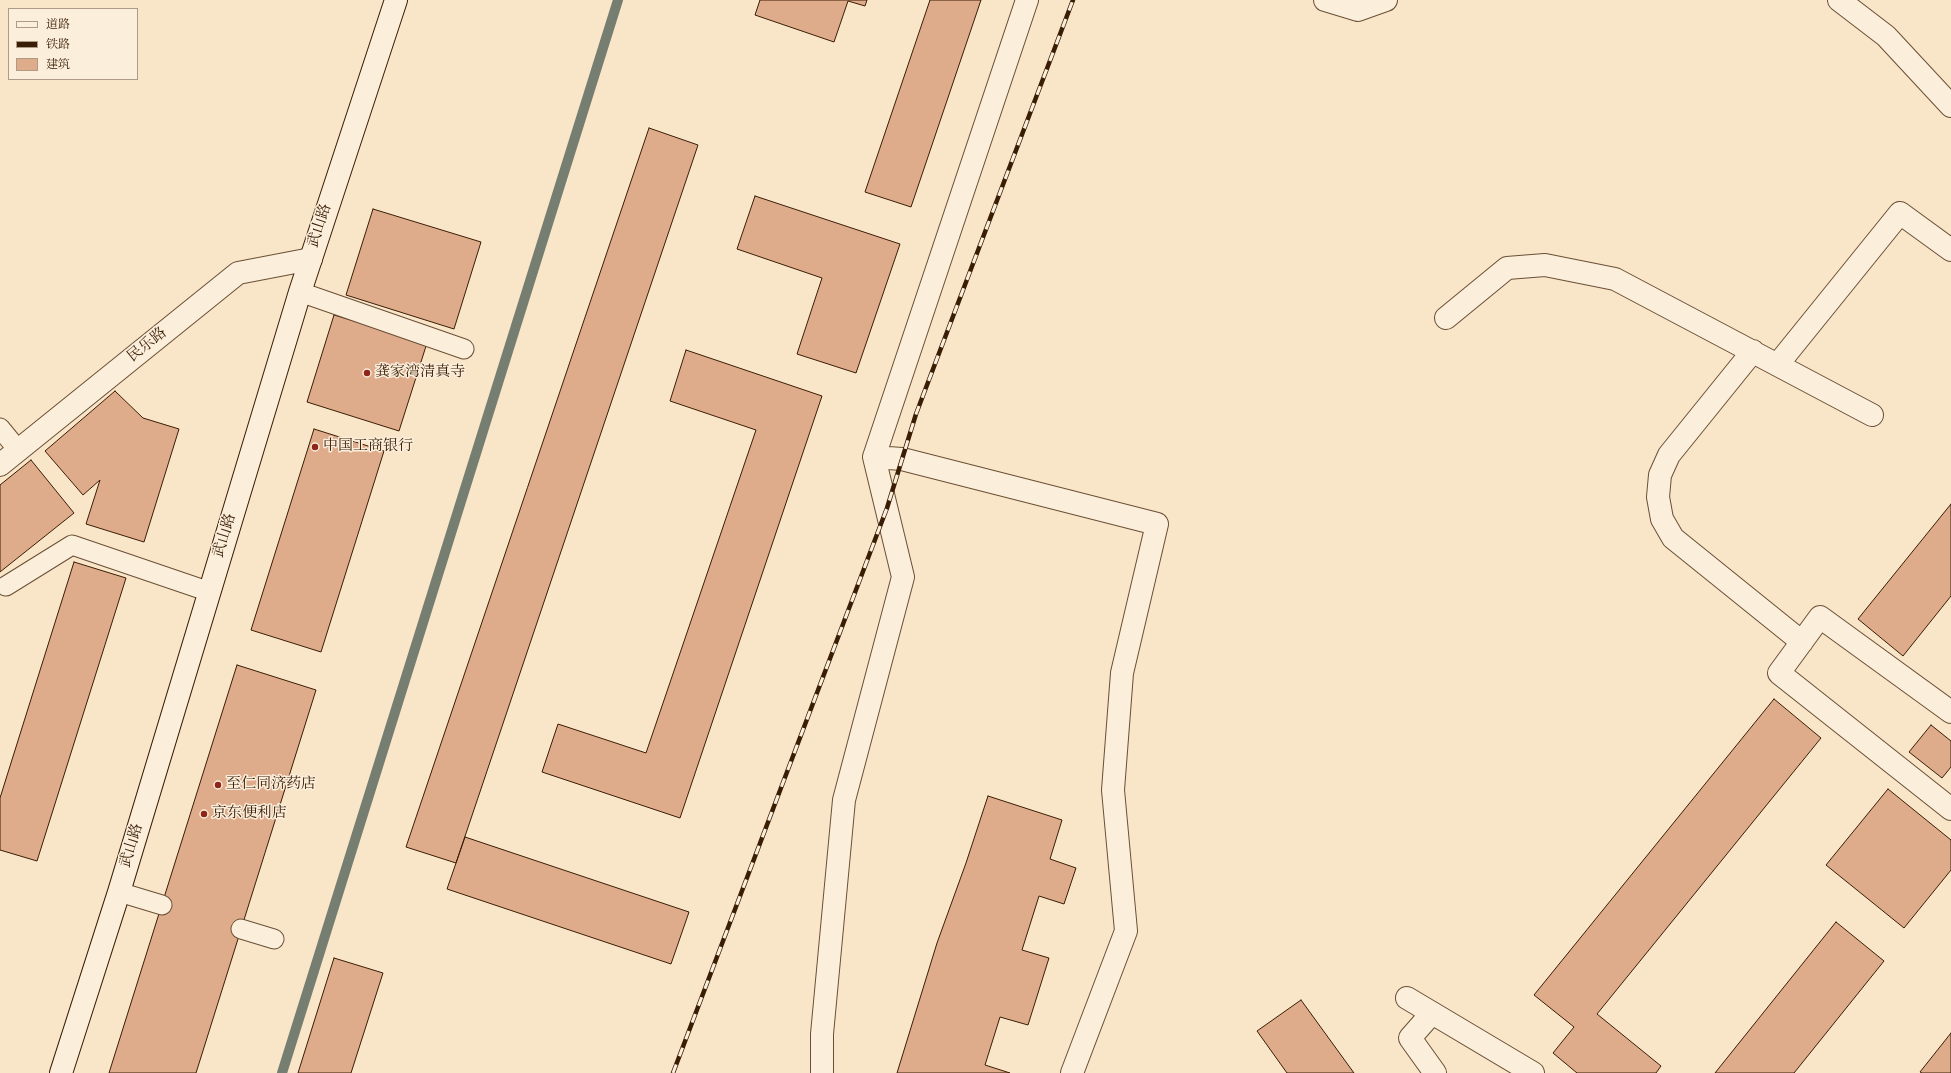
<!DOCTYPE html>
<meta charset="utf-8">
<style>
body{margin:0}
#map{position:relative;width:1951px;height:1073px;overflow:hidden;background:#f9e5c7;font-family:"Sorts Mill Goudy","Noto Serif SC",serif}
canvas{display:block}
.legend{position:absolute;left:8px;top:8px;width:130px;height:72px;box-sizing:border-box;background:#fbeedb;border:1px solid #ae9a85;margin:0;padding:5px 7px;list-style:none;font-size:12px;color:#3a1d05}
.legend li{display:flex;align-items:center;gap:8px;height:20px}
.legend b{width:20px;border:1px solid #ae9a85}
</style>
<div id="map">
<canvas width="1951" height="1073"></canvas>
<ul class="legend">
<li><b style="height:5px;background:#fbeedb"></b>道路</li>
<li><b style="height:5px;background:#3a1d05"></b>铁路</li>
<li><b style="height:11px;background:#deab8b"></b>建筑</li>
</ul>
</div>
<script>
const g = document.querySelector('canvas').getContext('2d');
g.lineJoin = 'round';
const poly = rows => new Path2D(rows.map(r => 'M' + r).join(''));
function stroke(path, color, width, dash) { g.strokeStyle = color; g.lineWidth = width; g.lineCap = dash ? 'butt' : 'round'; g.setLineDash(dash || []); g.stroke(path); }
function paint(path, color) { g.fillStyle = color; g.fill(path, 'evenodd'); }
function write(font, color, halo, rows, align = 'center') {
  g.font = font + ' "Sorts Mill Goudy","Noto Serif SC",serif'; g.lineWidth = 3; g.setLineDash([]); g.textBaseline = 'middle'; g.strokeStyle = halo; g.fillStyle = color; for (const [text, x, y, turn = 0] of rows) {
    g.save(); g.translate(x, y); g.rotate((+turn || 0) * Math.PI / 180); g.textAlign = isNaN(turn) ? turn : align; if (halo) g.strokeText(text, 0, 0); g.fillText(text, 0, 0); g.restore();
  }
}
stroke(poly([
 [282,1073,618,0]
]), '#767e71', 10);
const building = poly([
 [760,0,867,0,865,6,848,1,834,42,755,15,760,0],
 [930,0,981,0,911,207,865,192,930,0],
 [649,128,698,145,456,863,406,847,649,128],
 [755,196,900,244,856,373,797,354,822,278,737,249,755,196],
 [373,209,481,242,454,329,346,295,373,209],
 [334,315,427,343,399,431,307,402,334,315],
 [686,350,822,396,680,818,542,772,558,724,646,753,756,430,670,401,686,350],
 [115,391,143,418,179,429,144,542,86,524,100,480,83,495,45,451,115,391],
 [314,429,384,451,321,652,251,630,314,429],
 [31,460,74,513,0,572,0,485,31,460],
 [1951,504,1951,596,1903,656,1858,619,1951,504],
 [74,562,126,578,37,861,0,850,0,798,74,562],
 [237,665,316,690,196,1073,109,1073,237,665],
 [1774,699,1821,738,1597,1014,1661,1066,1656,1073,1577,1073,1553,1053,1574,1027,1534,995,1774,699],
 [1931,725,1951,741,1951,767,1942,778,1909,752,1931,725],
 [1888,789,1951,840,1951,870,1904,928,1826,865,1888,789],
 [988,796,1062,820,1050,859,1076,868,1064,904,1039,896,1022,950,1049,958,1028,1025,1000,1017,985,1065,1010,1073,897,1073,937,943,966,863,988,796],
 [465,837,689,912,671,964,447,889,465,837],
 [1836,922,1884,961,1794,1073,1715,1073,1836,922],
 [334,958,383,973,351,1073,298,1073,334,958],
 [1301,1000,1354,1073,1287,1073,1257,1031,1301,1000],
 [1951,1033,1951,1073,1922,1073,1920,1072,1951,1033]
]);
paint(building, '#deab8b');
stroke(building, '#3a1d05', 1);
const service = poly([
 [300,292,464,349],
 [0,428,18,450],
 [6,586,72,545,210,592],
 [119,892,162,905],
 [241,929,274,939]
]);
const minor = poly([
 [1446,318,1507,268,1545,265,1615,279,1872,415],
 [1753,351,1669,455,1660,475,1658,497,1662,519,1673,538,1802,642],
 [1778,364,1900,213,1951,250],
 [874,457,902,459,1157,524,1122,673,1113,790,1126,931,1072,1073],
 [0,465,238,273,311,259],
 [1951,712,1820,617,1779,673,1951,809],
 [1407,998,1533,1073],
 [1432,1013,1410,1038,1435,1073],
 [822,1073,822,1034,844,800,903,577,874,457,1027,0]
]);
const tertiary = poly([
 [1325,0,1358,10,1386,0],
 [1839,0,1886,36,1951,106]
]);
const secondary = poly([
 [61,1073,119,892,300,292,396,0]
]);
stroke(service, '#6a4f36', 21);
stroke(minor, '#6a4f36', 24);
stroke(tertiary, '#6a4f36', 24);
stroke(secondary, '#3a1d05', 24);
stroke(service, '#fbeedb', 19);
stroke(minor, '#fbeedb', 22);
stroke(tertiary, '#fbeedb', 22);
stroke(secondary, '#fbeedb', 22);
const rail = poly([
 [673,1073,887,508,916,414,1073,0]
]);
stroke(rail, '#3a1d05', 4.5);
stroke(rail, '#fbeedb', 3, [9]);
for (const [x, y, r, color] of [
 [367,373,4,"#8f2418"],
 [315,447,4,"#8f2418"],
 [218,785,4,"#8f2418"],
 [204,814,4,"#8f2418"]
]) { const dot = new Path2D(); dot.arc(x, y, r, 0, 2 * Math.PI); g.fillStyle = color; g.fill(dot); stroke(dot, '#fbeedb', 1.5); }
write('15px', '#3a1d05', '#fbeedb', [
 ["武山路",321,226,-72],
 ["民乐路",148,346,-39],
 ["武山路",226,536,-73],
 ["武山路",133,846,-73]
]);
write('15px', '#3a1d05', '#fbeedb', [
 ["龚家湾清真寺",375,373],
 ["中国工商银行",323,447],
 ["至仁同济药店",226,785],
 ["京东便利店",212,814]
], 'left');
</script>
